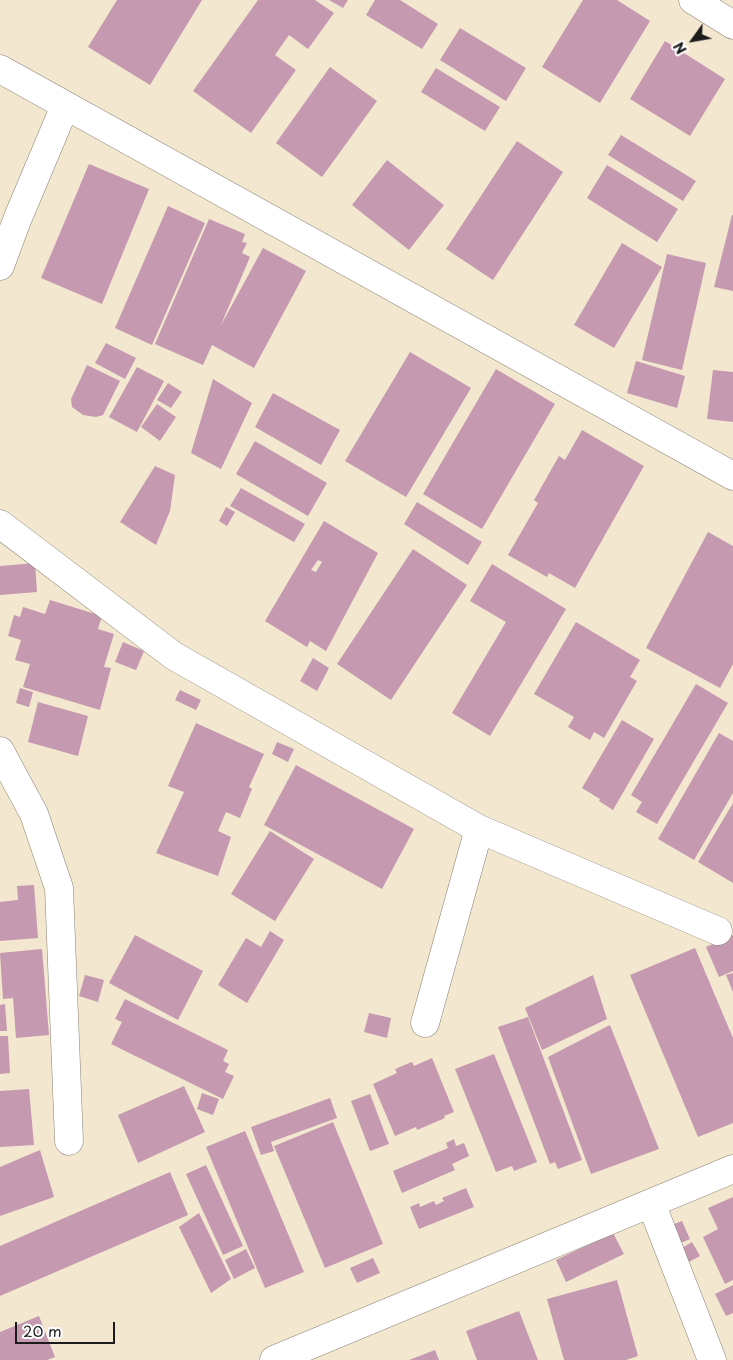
<!DOCTYPE html>
<style>
body{margin:0}
#map{position:relative;width:733px;height:1360px;overflow:hidden;background:#f3e7cf;font-family:"Playpen Sans",sans-serif}
canvas{display:block}
.north{position:absolute;left:668px;top:15px;width:50px;height:50px;-webkit-text-stroke:4px #fff;paint-order:stroke;rotate:238deg;font-size:14px;font-weight:700;line-height:20px;text-align:center;color:#1c1c1c}
.north::after{content:'';display:block;margin:auto;width:18px;height:22px;background:#1c1c1c;clip-path:polygon(50% 0,100% 100%,50% 72%,0 100%)}
.scale{position:absolute;left:15px;top:1322px;width:100px;height:22px;box-sizing:border-box;border:2px solid #1c1c1c;border-top:0;padding-left:6px;font-size:15px;line-height:18px;white-space:nowrap;color:#1c1c1c;-webkit-text-stroke:4px #fff;paint-order:stroke}
</style>
<div id="map">
<canvas width="733" height="1360"></canvas>
<div class="north">N</div>
<div class="scale">20 m</div>
</div>
<script>
const g = document.querySelector('canvas').getContext('2d');
g.lineJoin = 'round';
function paint(path, color) { g.fillStyle = color; g.fill(path, 'evenodd'); }
const poly = rows => new Path2D(rows.map(r => 'M' + r).join(''));
function stroke(path, color, width, dash) { g.strokeStyle = color; g.lineWidth = width; g.lineCap = dash ? 'butt' : 'round'; g.setLineDash(dash || []); g.stroke(path); }
paint(poly([
 [117,0,202,0,150,85,88,47],
 [258,0,315,0,334,13,308,49,289,35,275,55,296,70,251,133,193,91],
 [329,0,348,0,343,8],
 [375,0,400,0,438,24,422,49,366,15],
 [583,0,617,0,650,21,600,103,542,67],
 [460,28,526,68,506,101,440,60],
 [665,41,725,79,690,136,630,99],
 [330,67,377,101,322,177,276,143],
 [436,68,500,107,485,131,421,92],
 [621,135,696,181,683,201,608,155],
 [517,141,563,172,493,280,446,249],
 [387,160,444,205,409,250,352,205],
 [89,164,149,189,102,304,41,278],
 [607,165,678,209,657,242,587,198],
 [168,206,205,223,152,345,115,328],
 [732,215,733,215,733,291,714,287],
 [209,219,245,234,242,242,247,243,242,253,250,257,220,327,263,248,306,271,254,368,212,345,203,365,155,344],
 [622,243,662,267,614,348,574,325],
 [667,254,706,263,682,370,642,360],
 [106,343,136,358,125,379,95,363],
 [410,352,471,388,406,497,345,461],
 [636,361,685,376,677,408,627,393],
 [87,365,120,381,103,415,96,417,83,415,72,407,71,399],
 [137,367,164,381,137,432,109,417],
 [496,369,555,404,482,529,423,494],
 [713,370,733,372,733,422,707,419],
 [213,379,252,403,221,469,191,453],
 [168,383,182,392,171,408,157,400],
 [273,393,340,430,321,465,255,427],
 [157,404,176,417,160,441,141,427],
 [582,430,644,466,575,588,549,573,547,577,508,555,538,503,534,500,559,456,565,460],
 [255,441,327,483,308,516,236,474],
 [155,466,175,475,170,511,156,545,120,522],
 [241,488,305,524,294,542,230,506],
 [417,502,482,542,468,565,404,524],
 [226,507,235,512,227,526,219,521],
 [324,521,378,553,326,651,310,641,307,647,265,621],
 [318,560,322,562,316,572,311,570],
 [708,532,733,546,733,664,720,688,646,648],
 [413,549,467,585,391,700,337,664],
 [35,563,37,592,0,595,0,566],
 [492,564,566,609,490,736,452,713,506,622,470,601],
 [50,600,102,616,98,629,114,634,104,667,111,668,100,710,23,687,30,664,15,660,21,640,8,636,14,615,20,617,23,607,45,614],
 [576,622,640,660,630,677,637,681,604,738,594,732,590,740,568,727,574,717,534,694],
 [123,642,144,651,136,670,115,662],
 [313,658,329,668,317,691,300,681],
 [696,684,728,703,657,824,636,812,642,802,631,795],
 [20,688,33,692,29,707,16,703],
 [180,690,201,700,196,710,175,700],
 [38,702,88,716,78,756,28,742],
 [622,720,654,739,613,810,599,801,600,799,582,788],
 [196,723,264,754,249,787,252,789,240,818,226,812,218,831,231,837,218,876,156,853,184,792,168,786],
 [719,733,733,741,733,793,694,860,658,839],
 [277,742,294,749,288,762,272,754],
 [296,765,414,829,382,889,264,825],
 [733,803,733,883,698,862],
 [270,831,314,859,275,921,231,894],
 [34,885,38,938,0,941,0,902,18,900,17,886],
 [270,931,284,940,247,1003,218,985,246,938,261,947],
 [135,935,203,971,178,1020,109,983],
 [733,935,733,971,719,977,706,947],
 [695,948,733,1038,733,1123,698,1137,630,975],
 [42,949,49,1035,16,1038,13,998,3,999,0,953],
 [733,973,733,992,726,975],
 [85,975,104,980,98,1002,79,996],
 [593,975,607,1019,542,1050,525,1008],
 [125,999,228,1050,223,1061,229,1064,225,1072,234,1076,223,1099,111,1044,122,1022,115,1019],
 [5,1004,7,1031,0,1031,0,1005],
 [369,1013,391,1018,387,1038,364,1032],
 [528,1017,582,1160,558,1169,555,1162,550,1164,498,1027],
 [610,1025,659,1149,591,1174,548,1057],
 [0,1036,8,1036,10,1073,0,1074],
 [494,1054,537,1162,514,1171,512,1166,496,1172,455,1069],
 [432,1058,454,1112,444,1116,445,1118,417,1130,416,1127,395,1136,373,1084,397,1073,395,1069,412,1062,414,1066],
 [184,1086,205,1132,138,1163,118,1115],
 [29,1089,34,1145,0,1147,0,1091],
 [202,1093,219,1099,213,1115,197,1109],
 [370,1094,389,1144,370,1151,351,1101],
 [330,1098,337,1118,271,1142,274,1151,261,1155,251,1127],
 [333,1122,383,1244,325,1268,274,1146],
 [245,1131,304,1272,265,1288,206,1147],
 [454,1139,456,1146,464,1143,469,1156,452,1164,455,1170,402,1193,393,1171,448,1148,446,1143],
 [40,1150,54,1197,0,1216,0,1167],
 [206,1165,243,1246,223,1255,186,1174],
 [170,1172,188,1215,0,1296,0,1246],
 [466,1188,474,1207,419,1229,410,1207,419,1203,420,1207,434,1201,436,1205,444,1201,442,1198],
 [733,1197,733,1280,725,1284,703,1237,718,1229,708,1208],
 [199,1213,231,1279,211,1293,179,1227],
 [682,1221,690,1239,672,1247,664,1228],
 [613,1233,624,1254,566,1282,556,1260],
 [692,1242,700,1256,683,1265,675,1252],
 [246,1249,255,1268,234,1279,225,1260],
 [373,1258,380,1273,357,1283,350,1268],
 [617,1280,638,1356,626,1360,564,1360,547,1299],
 [733,1285,733,1313,726,1316,715,1294],
 [519,1311,538,1360,477,1360,466,1331],
 [39,1316,55,1357,47,1360,0,1360,0,1332],
 [435,1350,439,1360,409,1360]
]), '#c599b0');
const minor = poly([
 [693,0,733,25],
 [0,69,733,476],
 [0,266,17,220,65,106],
 [0,524,174,656,479,829,718,931],
 [0,751,34,814,59,888,69,1141],
 [425,1023,479,829],
 [651,1203,712,1360],
 [274,1360,733,1169]
]);
stroke(minor, '#888276', 29);
stroke(minor, '#fff', 28);
</script>
